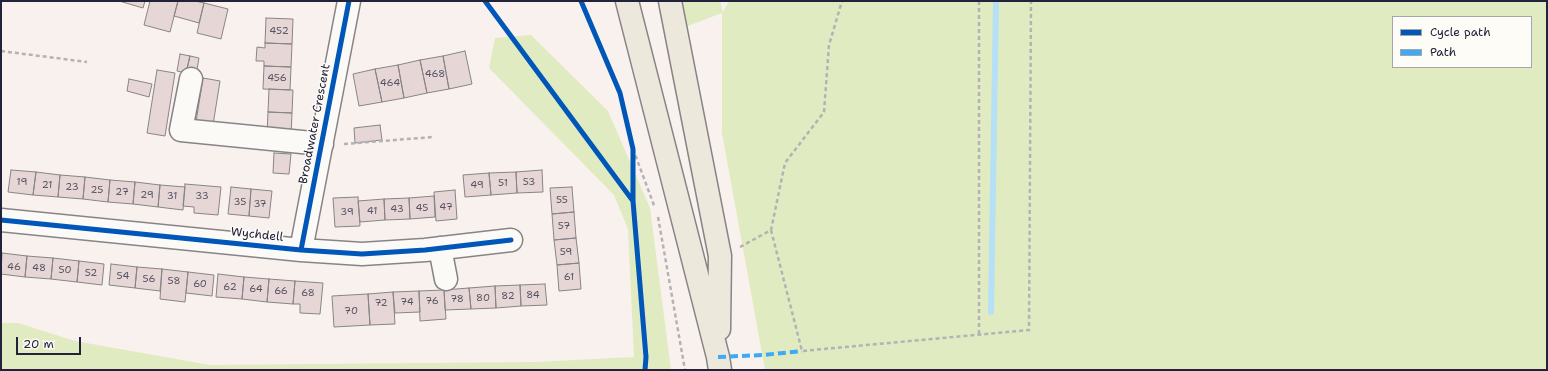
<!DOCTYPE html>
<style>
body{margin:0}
#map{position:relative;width:1548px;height:371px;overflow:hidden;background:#f9f1ee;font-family:"Shantell Sans",sans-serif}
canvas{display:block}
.frame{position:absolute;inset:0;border:2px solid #22223b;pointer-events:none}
.legend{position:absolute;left:1392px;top:16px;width:140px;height:52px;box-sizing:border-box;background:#fdfcf7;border:1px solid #a5a5ac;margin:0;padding:5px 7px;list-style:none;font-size:12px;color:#22223b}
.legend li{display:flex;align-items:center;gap:8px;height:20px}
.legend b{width:20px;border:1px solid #a5a5ac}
.scale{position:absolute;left:16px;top:337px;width:65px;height:18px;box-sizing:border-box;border:2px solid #22223b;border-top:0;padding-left:5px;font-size:12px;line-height:14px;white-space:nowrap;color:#22223b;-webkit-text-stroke:3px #fdfcf7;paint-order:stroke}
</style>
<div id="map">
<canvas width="1548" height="371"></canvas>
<div class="frame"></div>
<ul class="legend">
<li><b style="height:5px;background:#0057b8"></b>Cycle path</li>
<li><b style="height:5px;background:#3fa9f5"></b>Path</li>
</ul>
<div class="scale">20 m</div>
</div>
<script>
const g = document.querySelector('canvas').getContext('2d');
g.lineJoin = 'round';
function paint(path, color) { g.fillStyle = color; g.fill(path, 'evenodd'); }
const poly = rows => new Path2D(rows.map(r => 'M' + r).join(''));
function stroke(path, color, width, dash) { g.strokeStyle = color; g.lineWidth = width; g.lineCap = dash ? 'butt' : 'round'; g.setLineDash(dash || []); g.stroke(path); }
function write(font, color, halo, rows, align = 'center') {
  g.font = font + ' "Shantell Sans",sans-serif'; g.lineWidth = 3; g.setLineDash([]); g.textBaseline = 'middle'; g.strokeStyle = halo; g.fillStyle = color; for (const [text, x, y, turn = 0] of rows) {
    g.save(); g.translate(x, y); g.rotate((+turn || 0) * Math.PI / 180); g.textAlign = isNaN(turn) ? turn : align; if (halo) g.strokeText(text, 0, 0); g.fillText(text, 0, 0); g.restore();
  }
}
paint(poly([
 [679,1,720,1,723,12,729,1,1547,1,1547,370,765,370,722,133,722,13,685,27],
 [1393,17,1531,17,1531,67,1393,67],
 [531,35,608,111,650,208,671,370,1,370,1,323,18,323,75,341,210,365,535,362,634,357,628,229,614,195,489,68,495,38]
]), '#e0ebc1');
stroke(poly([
 [991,312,996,1]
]), '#b5e0f6', 6);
const building = poly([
 [119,1,145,1,143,8,119,1],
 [150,1,178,1,170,32,144,25,150,1],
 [178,1,195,1,204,3,199,23,174,16,178,1],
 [204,3,228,9,221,39,197,33,204,3],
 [266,18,293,19,292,44,265,43,266,18],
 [265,43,292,44,291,67,264,66,264,61,256,61,257,47,265,48,265,43],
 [465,51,472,84,449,89,443,56,465,51],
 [180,54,190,56,186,73,177,71,180,54],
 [190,56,199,58,196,75,186,73,190,56],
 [443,56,449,89,427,93,420,60,443,56],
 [420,60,427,93,404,98,398,65,420,60],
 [398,65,404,98,382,102,375,69,398,65],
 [264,66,291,67,290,90,263,89,264,66],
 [375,69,382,102,359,106,353,74,375,69],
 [157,70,175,73,165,136,147,133,157,70],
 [203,78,220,81,213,125,196,122,203,78],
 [129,79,152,84,149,97,127,91,129,79],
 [269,89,293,90,292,113,268,112,269,89],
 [268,112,292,113,291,137,267,136,268,112],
 [380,125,382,140,355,143,354,128,380,125],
 [274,153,291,154,289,174,273,173,274,153],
 [11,170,36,172,33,195,8,192,11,170],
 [542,170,543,192,517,193,516,172,542,170],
 [36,172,60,175,58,197,33,195,36,172],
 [516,172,517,193,491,195,489,173,516,172],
 [489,173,491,195,465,197,463,175,489,173],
 [60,175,85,177,83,199,58,197,60,175],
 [85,177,110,180,108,202,83,199,85,177],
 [110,180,135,182,133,204,108,202,110,180],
 [135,182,160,185,158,207,133,204,135,182],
 [185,184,221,187,218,215,194,213,194,207,183,206,185,184],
 [160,185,185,187,183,210,158,207,160,185],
 [231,187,251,189,249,216,228,214,231,187],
 [572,187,574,212,552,214,550,188,572,187],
 [251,189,272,191,269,218,249,216,251,189],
 [455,190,457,219,436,221,434,192,455,190],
 [434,196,435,217,410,219,409,198,434,196],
 [358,197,360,226,335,227,333,198,358,197],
 [409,198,410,219,385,220,384,199,409,198],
 [384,199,385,220,360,222,358,201,384,199],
 [574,212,576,238,554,240,552,214,574,212],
 [576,238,579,263,557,265,554,240,576,238],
 [2,253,27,256,25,277,1,274,2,253],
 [27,256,53,258,51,279,25,277,27,256],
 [53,258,79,261,77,282,51,279,53,258],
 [79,261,104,264,102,285,77,282,79,261],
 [579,263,581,289,559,291,557,265,579,263],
 [111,264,137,267,135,288,109,285,111,264],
 [137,267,162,269,160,291,135,288,137,267],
 [162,269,188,272,185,302,160,299,162,269],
 [188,272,214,275,212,296,186,293,188,272],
 [218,274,244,277,242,299,216,297,218,274],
 [244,277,269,279,267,302,242,299,244,277],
 [269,279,295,281,293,304,267,302,269,279],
 [295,281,323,283,320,314,300,313,300,304,293,304,295,281],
 [545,284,547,305,521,306,520,285,545,284],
 [520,285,521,306,496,308,495,286,520,285],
 [495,286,496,308,471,309,469,288,495,286],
 [469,288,471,309,445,310,444,290,469,288],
 [444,290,446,319,420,321,419,291,444,290],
 [419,291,420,312,395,313,393,292,419,291],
 [393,292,395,324,370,325,368,294,393,292],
 [368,294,370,325,334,327,332,296,368,294]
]);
paint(building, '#e6d7d6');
stroke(building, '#878487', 1);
const minor = poly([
 [191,79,181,130,322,144],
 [1,220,301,250,362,254,425,250,511,240],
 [440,248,446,279],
 [301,250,349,1]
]);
const highway = poly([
 [627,1,718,357,720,370],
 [670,1,720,256,719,329]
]);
stroke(minor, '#878487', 25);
stroke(highway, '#878487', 25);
stroke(poly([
 [979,1,979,335],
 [1,51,87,62],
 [344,144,433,137],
 [633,149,655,208],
 [658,217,685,370],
 [771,230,802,351,1029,330,1031,1],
 [740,247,771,230,785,163,824,112,829,45,842,1]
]), '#b3b2b4', 2.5, [4, 3]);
stroke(minor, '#fbfaf7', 22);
stroke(highway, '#ede8dc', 22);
stroke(poly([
 [718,357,763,355,802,351]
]), '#3fa9f5', 4, [8, 4]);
stroke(poly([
 [485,1,633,201],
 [581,1,620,93,633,149,633,201,646,357,645,370],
 [1,220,301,250,362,254,425,250,511,240],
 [301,250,349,1]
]), '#0057b8', 5);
write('10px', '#555163', null, [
 ["452",279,31],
 ["468",435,74],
 ["456",277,78],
 ["464",390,83],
 ["19",22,182],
 ["53",529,182],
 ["51",503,183],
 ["21",47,185],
 ["49",477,185],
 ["23",72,187],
 ["25",97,190],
 ["27",122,192],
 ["29",147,195],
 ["31",172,196],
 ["33",202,196],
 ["55",562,200],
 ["35",240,202],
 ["37",260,204],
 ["47",446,207],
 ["45",422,208],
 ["43",397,209],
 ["41",372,211],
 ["39",347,212],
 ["57",564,226],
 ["59",566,252],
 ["46",14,267],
 ["48",39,268],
 ["50",65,270],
 ["52",91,273],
 ["54",123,276],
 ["61",569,277],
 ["56",149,279],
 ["58",174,281],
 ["60",200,284],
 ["62",230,287],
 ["64",256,289],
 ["66",281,291],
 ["68",308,293],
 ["84",533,295],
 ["82",508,296],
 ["80",483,298],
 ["78",457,299],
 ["76",432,301],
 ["74",407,302],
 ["72",381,303],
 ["70",351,311]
]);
write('12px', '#22223b', '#fdfcf7', [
 ["Broadwater Crescent",315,124,-79],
 ["Wychdell",257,235,6]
]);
</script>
